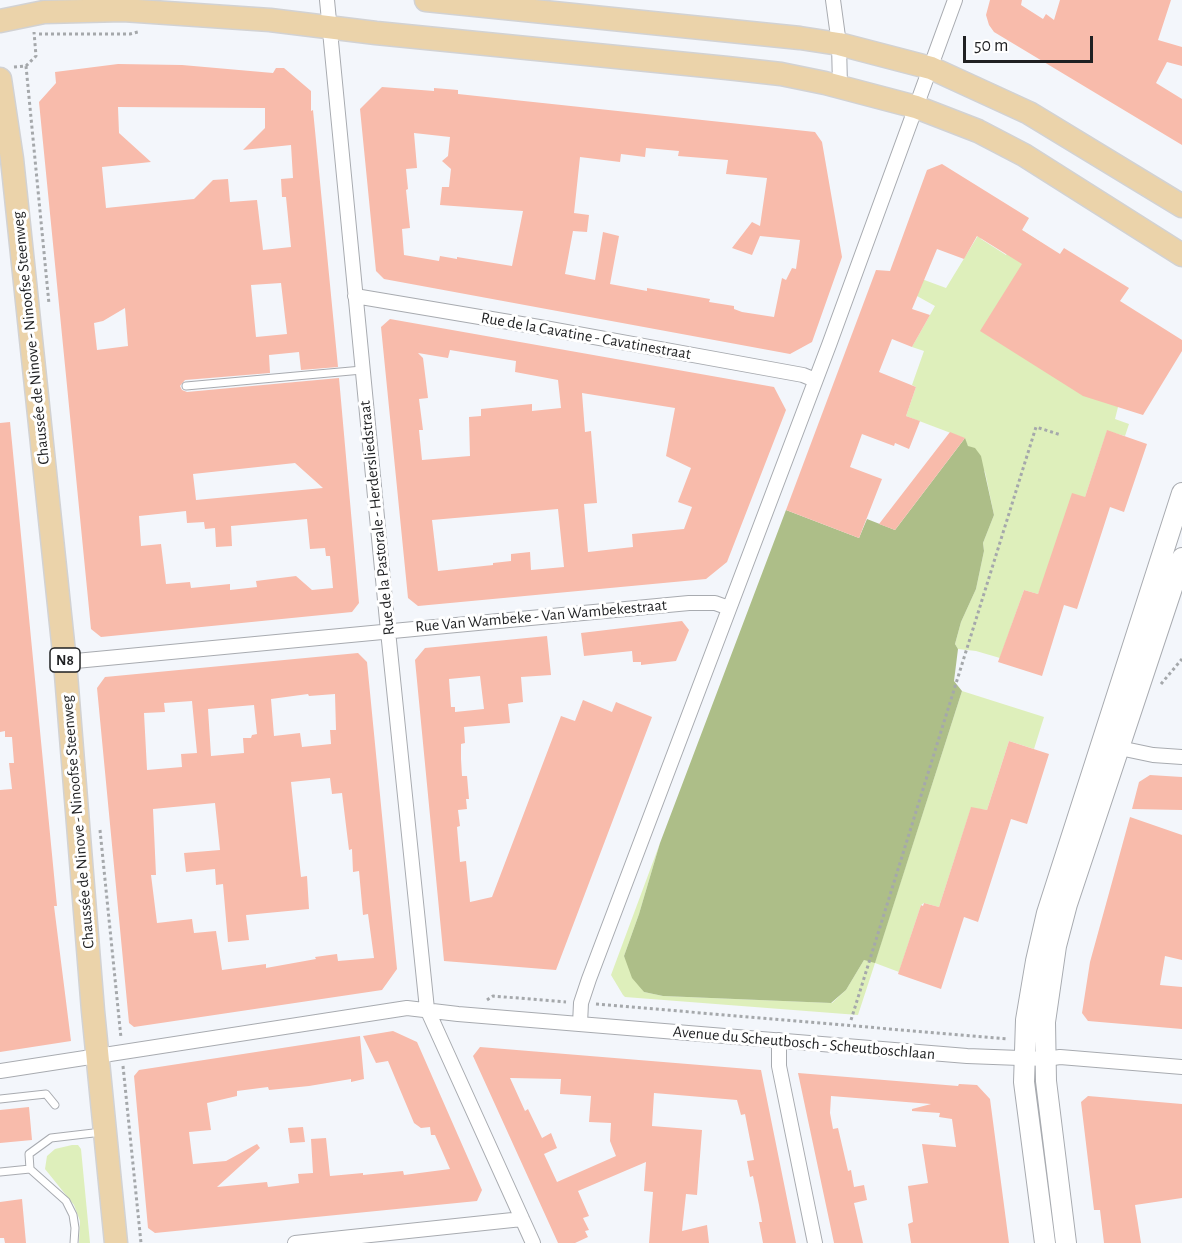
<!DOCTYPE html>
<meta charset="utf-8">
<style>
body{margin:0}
#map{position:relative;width:1182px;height:1243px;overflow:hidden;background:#f3f6fb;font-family:"Alegreya Sans",sans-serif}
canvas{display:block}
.scale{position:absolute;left:963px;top:36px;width:130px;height:27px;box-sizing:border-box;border:3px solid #1f2022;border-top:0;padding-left:8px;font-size:18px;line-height:21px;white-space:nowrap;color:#1f2022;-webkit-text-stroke:4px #fff;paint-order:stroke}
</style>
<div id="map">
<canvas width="1182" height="1243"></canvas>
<div class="scale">50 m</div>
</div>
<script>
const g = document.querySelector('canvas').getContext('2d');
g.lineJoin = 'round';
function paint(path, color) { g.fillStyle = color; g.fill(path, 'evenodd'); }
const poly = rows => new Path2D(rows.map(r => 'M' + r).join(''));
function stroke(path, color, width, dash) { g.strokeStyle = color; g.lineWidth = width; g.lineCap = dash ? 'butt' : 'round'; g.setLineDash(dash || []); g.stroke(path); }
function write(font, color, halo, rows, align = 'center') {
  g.font = font + ' "Alegreya Sans",sans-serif'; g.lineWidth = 6; g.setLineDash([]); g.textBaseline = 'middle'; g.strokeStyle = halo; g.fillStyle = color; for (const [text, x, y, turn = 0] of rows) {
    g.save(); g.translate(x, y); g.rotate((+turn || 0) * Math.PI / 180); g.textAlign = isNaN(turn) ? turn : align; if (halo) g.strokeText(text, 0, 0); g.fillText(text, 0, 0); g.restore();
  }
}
paint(poly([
 [1022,230,1054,251,1118,407,1115,419,1129,424,1125,436,1107,431,1085,497,1038,594,1024,590,1000,658,976,651,958,649,955,644,961,622,976,589,984,551,983,543,994,515,985,472,968,446,964,438,906,416,916,387,912,385,924,351,912,347,935,306,917,296,919,278,946,288,979,234,981,239,1006,255],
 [962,691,1044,717,1034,749,1009,741,987,810,971,808,939,907,924,903,921,905,899,972,875,963,858,1015,625,997,623,995,611,975,660,843,639,914,624,956,644,992,663,996,832,1003,846,990,864,960,875,962],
 [72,1145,78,1145,81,1149,90,1243,79,1243,80,1221,74,1205,45,1169,47,1156,55,1149]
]), '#deefbb');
paint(poly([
 [965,438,968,446,975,448,981,456,994,515,983,543,984,551,976,589,961,622,955,644,958,649,954,681,962,691,875,963,864,960,846,990,831,1003,663,996,644,992,632,978,624,956,639,914,660,843,786,510,859,538,867,519,895,530]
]), '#adbe88');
paint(poly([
 [990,0,1022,0,1021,5,1043,19,1046,14,1054,20,1060,0,1171,0,1158,40,1182,47,1182,66,1167,62,1156,83,1182,99,1182,145,994,32,989,25,986,15],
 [118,64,182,65,273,73,276,68,284,68,311,91,311,111,313,110,338,367,301,370,299,352,269,355,270,373,185,380,180,386,182,390,187,392,339,378,359,603,352,612,101,637,91,629,39,102,56,83,55,72],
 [118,107,265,108,265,128,243,150,291,145,293,178,281,179,282,197,286,197,291,247,263,250,257,200,230,202,228,179,213,180,194,199,106,208,102,167,151,162,119,133],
 [281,283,287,334,256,337,251,285],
 [125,308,128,346,97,350,94,323,103,321],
 [295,463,323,488,196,500,193,474],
 [186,511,187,523,204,522,205,529,215,528,216,547,232,546,231,526,307,519,310,549,325,548,326,556,330,556,333,588,312,590,296,576,256,581,257,587,230,590,230,584,191,588,190,582,166,584,161,544,141,546,139,516],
 [382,87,434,91,434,88,458,90,458,94,815,132,822,142,842,257,812,342,790,354,384,279,376,271,360,109],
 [414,133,450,137,448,156,442,161,451,169,449,187,442,187,440,205,523,211,512,266,457,257,457,259,440,256,439,261,404,255,402,229,410,228,406,190,408,189,406,169,417,168],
 [646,148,679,151,678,156,728,160,726,174,767,178,760,226,752,222,732,248,752,255,760,236,800,240,796,269,792,268,786,280,782,278,774,317,742,312,734,309,734,306,709,302,710,299,647,288,647,291,610,284,619,236,603,232,595,280,565,274,573,231,587,232,589,215,574,213,580,157,620,162,621,154,645,157],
 [942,164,1029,218,1022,230,1060,254,1064,248,1129,288,1120,301,1182,340,1182,351,1143,415,1083,396,980,331,1022,264,977,236,964,259,937,249,912,309,930,315,912,347,892,339,879,372,916,387,906,416,920,421,909,449,895,443,894,446,862,434,850,467,882,479,859,538,786,510,876,270,890,271,927,170],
 [390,319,774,387,786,410,727,562,706,579,418,606,408,598,381,327],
 [450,350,516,361,515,372,558,380,561,408,532,411,532,404,481,409,481,416,469,417,470,456,422,460,419,430,423,430,419,399,428,398,423,358,418,353,448,358],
 [582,393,675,408,666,456,691,468,678,502,692,507,684,529,632,534,633,547,588,552,584,504,597,503,591,431,585,432],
 [558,509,564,567,531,570,530,552,511,554,511,561,493,563,493,565,438,571,432,520],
 [10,422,57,906,54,906,71,1041,0,1052,0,790,12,789,9,763,14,763,12,737,5,737,5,731,0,732,0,423],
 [1107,430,1147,444,1124,512,1110,507,1077,609,1064,605,1042,676,998,662,1024,590,1038,594,1072,493,1085,497],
 [950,432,965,438,895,530,879,524],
 [682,621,689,630,676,661,641,665,641,662,633,662,632,651,584,656,581,633],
 [547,636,551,675,521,677,523,702,508,704,510,723,464,727,465,743,461,744,461,759,462,776,467,776,469,799,466,799,467,809,458,810,460,826,457,827,460,862,466,861,470,902,492,897,561,716,575,721,583,700,612,712,616,702,652,717,556,970,444,961,415,660,425,648],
 [480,676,484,709,455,712,455,707,451,707,449,679],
 [358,653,367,662,397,969,382,990,134,1027,129,1023,97,688,105,677],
 [308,694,309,696,335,694,336,730,330,730,331,744,302,747,300,733,274,736,271,699],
 [192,701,197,753,181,754,182,767,147,770,144,713,165,712,164,703],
 [254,705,257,734,252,735,251,738,243,738,244,753,211,756,208,709],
 [330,778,332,794,342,793,349,850,352,849,353,872,359,871,363,915,368,914,374,958,338,961,337,954,315,957,316,959,266,968,266,964,222,970,216,931,194,933,192,919,157,923,151,875,156,875,153,809,215,803,220,850,184,853,186,872,215,869,216,885,223,884,228,942,249,940,246,915,309,909,307,876,301,877,291,782],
 [1009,741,1049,754,1027,824,1011,819,978,922,964,917,941,989,898,974,921,905,923,906,924,903,939,907,971,807,987,810],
 [1150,775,1182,777,1182,810,1132,809,1139,782],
 [1130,817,1182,835,1182,960,1165,956,1160,985,1182,987,1182,1029,1088,1021,1082,1013,1090,962],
 [393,1031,417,1042,482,1190,477,1201,155,1233,148,1228,134,1076,139,1070,360,1036,364,1079,351,1082,351,1079,309,1086,269,1090,268,1087,237,1091,237,1096,207,1103,211,1130,189,1132,193,1164,226,1161,257,1144,260,1148,217,1187,267,1182,268,1187,299,1183,298,1174,313,1173,311,1139,326,1138,330,1176,363,1173,363,1175,403,1171,404,1175,450,1169,435,1135,431,1135,430,1127,421,1128,414,1123,388,1061,376,1063,363,1036],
 [480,1047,761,1070,796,1243,763,1243,759,1222,762,1222,759,1205,753,1176,750,1177,747,1161,754,1160,745,1114,741,1115,737,1100,654,1093,652,1126,702,1130,697,1195,686,1194,682,1231,707,1225,709,1243,649,1243,653,1192,644,1191,646,1162,578,1191,589,1216,583,1218,589,1230,585,1231,588,1237,575,1243,558,1243,473,1056],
 [510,1078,561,1079,560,1094,591,1096,589,1122,611,1123,610,1141,616,1156,557,1182,544,1154,557,1148,551,1133,542,1138,528,1109,525,1111],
 [798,1073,958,1086,959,1084,977,1085,990,1099,1009,1243,911,1243,908,1224,913,1222,908,1186,928,1183,922,1144,956,1147,952,1119,939,1117,940,1113,912,1111,912,1109,931,1104,831,1096,830,1113,833,1129,838,1128,848,1171,851,1170,854,1187,864,1185,867,1200,854,1203,863,1243,834,1243],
 [1088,1096,1182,1104,1182,1198,1135,1205,1141,1243,1104,1243,1100,1210,1094,1210,1081,1102],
 [29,1107,32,1140,0,1143,0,1110],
 [303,1127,305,1142,290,1143,288,1128],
 [22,1199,26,1243,5,1243,4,1238,0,1238,0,1202]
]), '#f8bbab');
const lane = poly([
 [186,386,362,370],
 [0,1099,46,1094,55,1105],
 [30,1169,66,1201,73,1215,75,1228,74,1243],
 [0,1172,30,1169,29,1154,51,1138,102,1132]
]);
const street = poly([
 [327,0,388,631,427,1009,533,1243],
 [833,0,839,44,840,86],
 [355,296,539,327,803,375,815,380],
 [65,662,689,603,715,603,729,608],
 [1110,746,1153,755,1182,757],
 [580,1024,581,1003,589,979,829,345,955,0],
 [779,1040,779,1066,815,1243],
 [0,1071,407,1008,458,1014,967,1056,1046,1059,1060,1057,1182,1067],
 [295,1243,522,1219]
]);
const secondary = poly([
 [1045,1243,1024,1082,1026,1020,1036,961,1047,913,1182,493],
 [1066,1243,1046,1081,1045,1022,1056,946,1067,904,1182,558]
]);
const primary = poly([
 [426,0,800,38,839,44,931,68,1029,113,1182,206],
 [0,21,44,12,123,10,270,20,376,33,727,68,781,74,825,83,916,107,978,131,1024,155,1182,255],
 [0,79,12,159,65,662,93,1011,116,1243]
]);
stroke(lane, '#a8abb0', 9);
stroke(street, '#a8abb0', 16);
stroke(secondary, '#a8abb0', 22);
stroke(primary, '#d2d2d3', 25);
stroke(poly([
 [39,34,130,34,138,32],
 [26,66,49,304],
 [14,67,26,66,36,56,34,32],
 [1161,684,1182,659],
 [100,830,121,1038],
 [487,1000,493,996,566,1002],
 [596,1004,1008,1039],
 [851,1020,1036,427,1061,435],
 [123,1066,141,1243]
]), '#a5a8ab', 3, [3, 3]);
stroke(lane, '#fff', 7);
stroke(street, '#fff', 14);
stroke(secondary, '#fff', 20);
stroke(primary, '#ebd3aa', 22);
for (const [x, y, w] of [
 [65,660,30]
]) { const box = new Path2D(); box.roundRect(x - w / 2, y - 12, w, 24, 4.5); g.fillStyle = '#fff'; g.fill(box); stroke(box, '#1f2022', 1.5); }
write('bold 15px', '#1f2022', null, [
 ["N8",65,660]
]);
write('16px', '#1f2022', '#fff', [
 ["Rue de la Cavatine - Cavatinestraat",586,336,10],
 ["Chaussée de Ninove - Ninoofse Steenweg",31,338,-96],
 ["Rue de la Pastorale - Herdersliedstraat",377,518,-96],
 ["Rue Van Wambeke - Van Wambekestraat",541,616,-5],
 ["Chaussée de Ninove - Ninoofse Steenweg",78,822,-95],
 ["Avenue du Scheutbosch - Scheutboschlaan",804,1043,5]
]);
</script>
